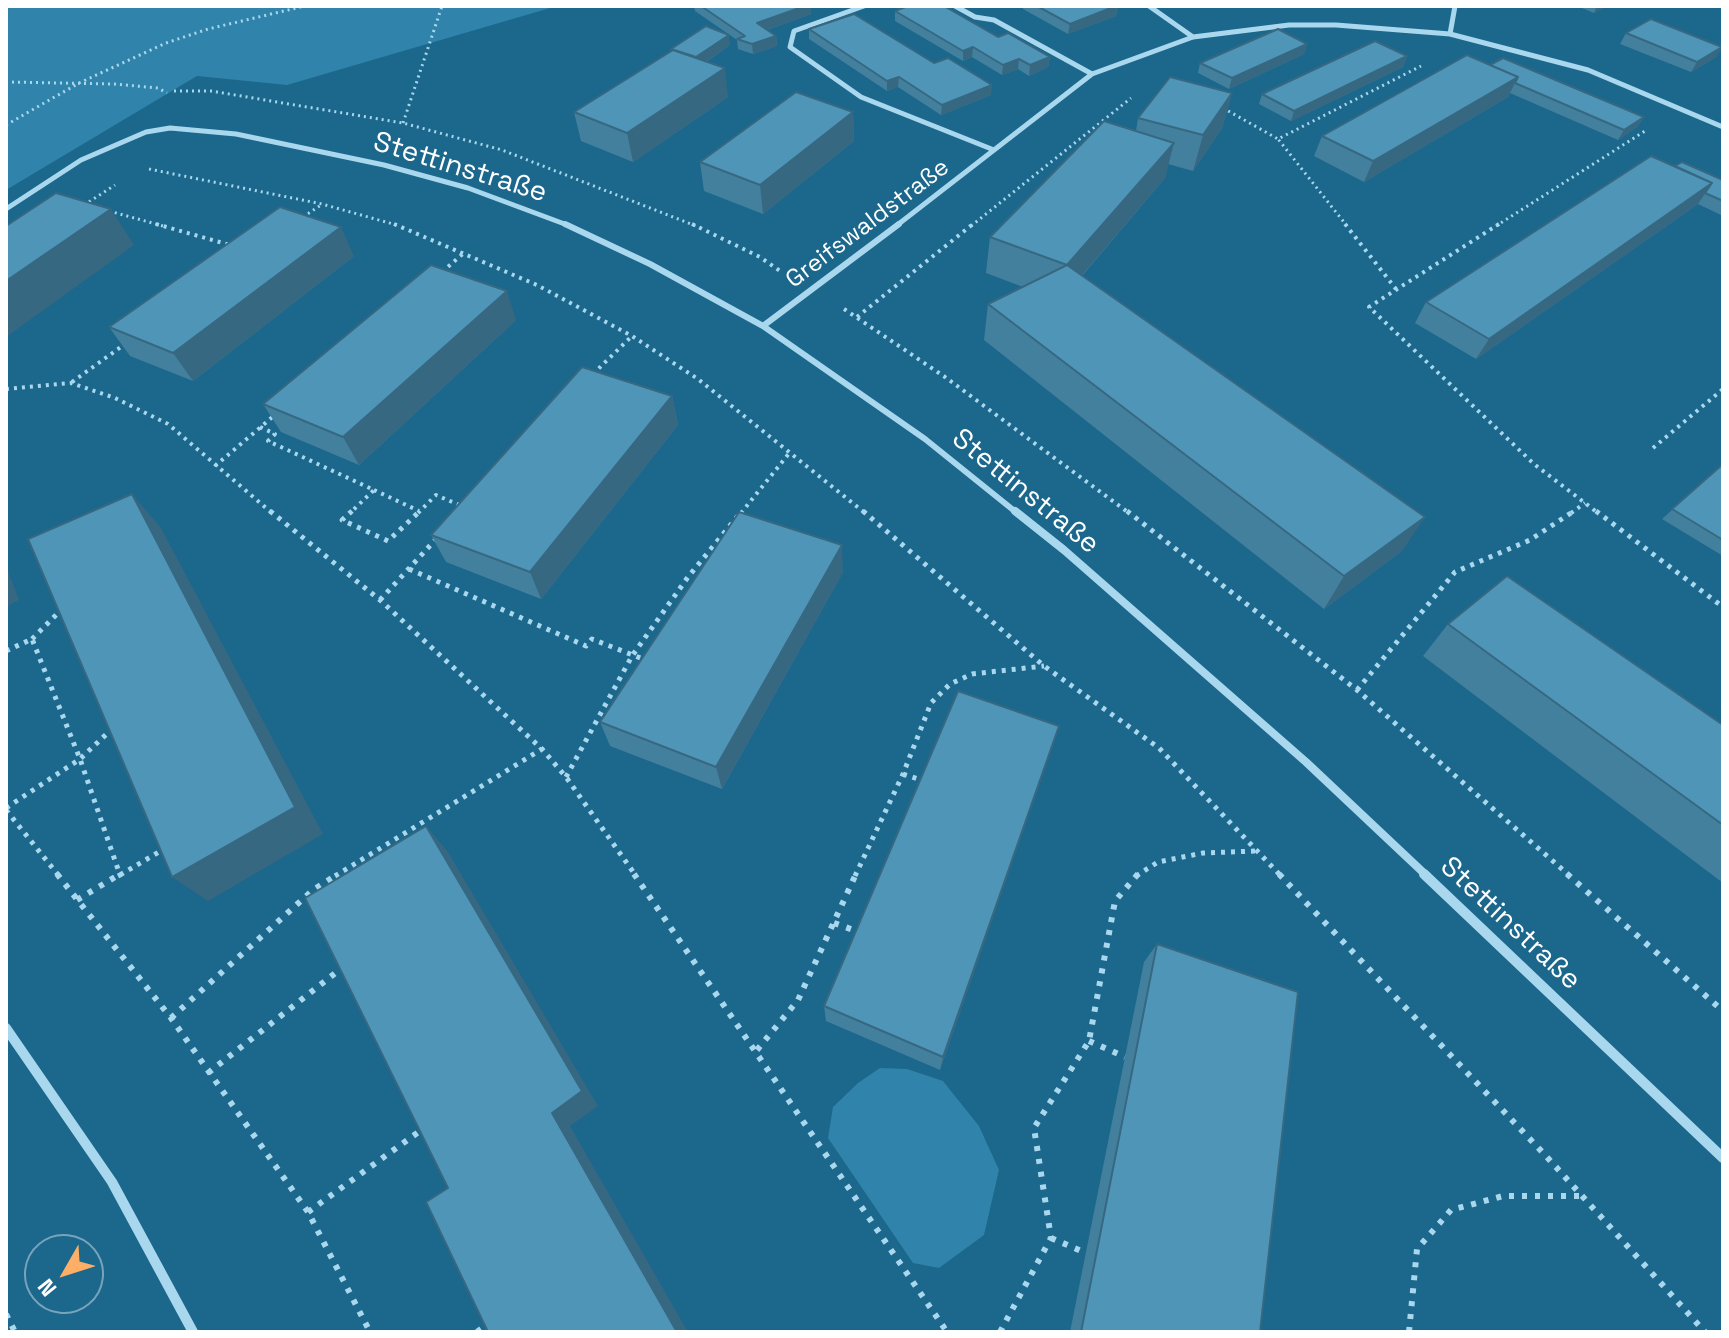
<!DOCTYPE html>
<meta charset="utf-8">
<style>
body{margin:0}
#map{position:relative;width:1729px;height:1338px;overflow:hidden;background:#1c678c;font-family:"Space Grotesk",sans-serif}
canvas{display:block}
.frame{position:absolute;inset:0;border:8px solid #fff;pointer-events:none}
.north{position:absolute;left:24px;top:1234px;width:80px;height:80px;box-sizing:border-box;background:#1c678c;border:2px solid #77a4ba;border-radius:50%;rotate:231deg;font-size:22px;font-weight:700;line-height:32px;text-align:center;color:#fff}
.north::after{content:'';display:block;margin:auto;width:28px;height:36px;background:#fdaf67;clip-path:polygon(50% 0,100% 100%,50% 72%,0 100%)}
</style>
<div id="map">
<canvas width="1729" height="1338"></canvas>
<div class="frame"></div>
<div class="north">N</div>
</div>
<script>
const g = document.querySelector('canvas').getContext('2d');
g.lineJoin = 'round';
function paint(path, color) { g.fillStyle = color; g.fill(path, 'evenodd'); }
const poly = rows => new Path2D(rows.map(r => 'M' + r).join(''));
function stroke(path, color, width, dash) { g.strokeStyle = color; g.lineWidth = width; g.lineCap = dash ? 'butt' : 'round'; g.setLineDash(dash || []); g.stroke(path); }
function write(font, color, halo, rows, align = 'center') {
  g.font = font + ' "Space Grotesk",sans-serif'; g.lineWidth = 6; g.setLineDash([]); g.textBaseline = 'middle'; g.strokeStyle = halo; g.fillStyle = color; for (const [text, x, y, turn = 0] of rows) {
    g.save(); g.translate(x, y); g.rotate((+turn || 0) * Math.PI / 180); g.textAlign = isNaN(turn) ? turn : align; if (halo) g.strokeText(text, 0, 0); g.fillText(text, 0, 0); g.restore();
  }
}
paint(poly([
 [6,6,557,6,287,85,197,76,6,190],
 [880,1068,907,1069,943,1081,979,1126,999,1170,984,1235,939,1268,913,1263,828,1138,833,1107,858,1083]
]), '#3083aa');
stroke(poly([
 [6,82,114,84,158,88,167,93],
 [174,91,211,91,403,123,502,150,696,226],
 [1223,108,1278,139],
 [403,123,442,6],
 [6,125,79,83,166,43,208,29,305,6],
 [149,169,322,204,400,226],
 [84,205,115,185],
 [109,211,163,226],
 [303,217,321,205],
 [971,226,1131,98],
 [1347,226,1278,139,1421,66],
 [1496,226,1645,131]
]), '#a9d7ed', 3, [2, 4]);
stroke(poly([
 [156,224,230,245],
 [394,224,537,285,632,336,698,379,865,513],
 [692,224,760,257,780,271],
 [1345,224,1396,289],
 [1499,224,1369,307,1534,464,1598,513],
 [442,272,465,252],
 [844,309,945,377,1129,513],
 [857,317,973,224],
 [593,374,632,336],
 [72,382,125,344],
 [6,389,71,383,115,398,168,424,272,513],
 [260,427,275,434,268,441,374,490,350,513],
 [1653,448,1723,389],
 [215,466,276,414],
 [374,490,419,511],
 [418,513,436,495,464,507],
 [741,513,791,451],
 [1571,513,1585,503]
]), '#a9d7ed', 4, [3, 5]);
stroke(poly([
 [270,511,380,600,542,749,566,777,636,876],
 [352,511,342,520,388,541,420,511],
 [863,511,1044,666,1159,748,1281,876],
 [1127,511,1357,690,1570,876],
 [1596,511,1723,607],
 [409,569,586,646,592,639,648,661],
 [380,600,437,538],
 [32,639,63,608],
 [6,651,32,639,80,759,120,875,118,876],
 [1357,690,1455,572,1530,540,1574,511],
 [903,774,924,781],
 [566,777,632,656,688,577,742,511],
 [6,808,80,759,114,727],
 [6,810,59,876],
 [120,875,164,849],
 [335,876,542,749],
 [855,876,903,774,931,703,950,684,972,674,1044,666],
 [1136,876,1158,862,1203,853,1256,851]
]), '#a9d7ed', 5, [4, 6]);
stroke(poly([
 [57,874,171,1018,308,1212,370,1332],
 [634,874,947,1332],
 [1279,874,1546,1156,1705,1332],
 [1567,874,1723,1011],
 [77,900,120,874],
 [834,923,859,932],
 [171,1018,313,890,338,874],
 [1089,1041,1125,1057],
 [757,1050,798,1000,856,874],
 [208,1073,343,967],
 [308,1212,424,1128],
 [1051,1238,1086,1253],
 [6,1314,15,1332],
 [477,1332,489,1323],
 [1000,1332,1051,1238,1034,1128,1089,1041,1115,901,1138,874],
 [1409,1332,1417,1249,1451,1210,1503,1196,1580,1196]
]), '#a9d7ed', 6, [5, 8]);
stroke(poly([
 [864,6,794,31,790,47,861,97,994,150],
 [955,6,975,17,994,20,1092,74],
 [1149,6,1193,37],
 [1450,34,1455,6],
 [6,209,81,160,146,132,170,128,236,134,384,165,468,188,570,226],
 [896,226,1092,74,1193,37,1289,25,1336,25,1450,34,1588,70,1723,127]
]), '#a9d7ed', 5);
stroke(poly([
 [565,224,650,264,763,326,925,439,1017,513],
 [763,326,899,224]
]), '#a9d7ed', 6);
stroke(poly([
 [1015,511,1064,550,1306,762,1427,876]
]), '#a9d7ed', 8);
stroke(poly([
 [1424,874,1723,1158],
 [6,1028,112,1182,193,1332]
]), '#a9d7ed', 10);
paint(poly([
 [694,6,811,6,811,14,767,30,776,36,777,46,753,54,738,49,737,40,695,11],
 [898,6,944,6,998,37,1050,57,1048,67,1029,76,1018,69,1002,75,972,57,963,61,895,21,895,11,900,9,898,8],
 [1023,6,1118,6,1116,16,1068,34,1023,9],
 [1577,6,1607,6,1594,13],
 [809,29,934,63,991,95,941,115,898,87,887,91,809,39],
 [1626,33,1722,47,1716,57,1691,72,1620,44],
 [1307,44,1304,54,1229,89,1198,73,1200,63],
 [730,45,706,62,728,97,633,162,581,141,574,112,671,51,671,49],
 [1407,56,1403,67,1291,121,1259,104,1262,94],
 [1490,65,1644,117,1637,127,1618,140,1510,93,1508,97,1364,182,1314,156,1322,136],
 [1232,93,1222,128,1193,171,1168,164,1165,178,1082,276,1403,550,1324,609,984,340,988,304,1023,287,986,273,990,237,1136,131,1138,118],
 [853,112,854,141,763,214,704,191,700,162],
 [1675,166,1723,180,1723,216,1698,204,1476,359,1415,323,1426,302],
 [354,256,193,381,130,356,109,327],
 [516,320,359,465,281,432,263,404],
 [672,396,678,425,541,599,446,562,431,535],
 [1723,464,1723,556,1662,519],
 [843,572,722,789,610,746,600,722],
 [1448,624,1723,725,1723,883,1423,656],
 [1059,726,940,1070,826,1021,824,1006],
 [1157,944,1260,1332,1070,1332,1144,962]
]), '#43809e');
paint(poly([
 [802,6,811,6,811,14,758,33,757,23],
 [1118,6,1116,16,1068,34,1070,24],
 [1597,6,1607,6,1594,13],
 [729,35,730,45,698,67,696,57],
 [776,36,777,46,753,54,752,44],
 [1307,44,1304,54,1229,89,1232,78],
 [973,47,972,57,963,61,963,51],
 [1722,47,1716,57,1691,72,1697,62],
 [1407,56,1403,67,1291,121,1294,111],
 [1050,57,1048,67,1029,76,1030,65],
 [1019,59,1018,69,1002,75,1003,65],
 [725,68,728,97,633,162,627,133],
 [899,77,898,87,887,91,887,81],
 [1518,77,1508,97,1364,182,1373,161],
 [992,85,991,95,941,115,942,105],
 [1232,93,1222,128,1193,171,1203,135],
 [853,112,854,141,763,214,760,185],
 [1644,117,1637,127,1618,140,1624,130],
 [1174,143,1165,178,1060,301,1067,265],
 [1712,183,1698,204,1476,359,1489,339],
 [111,209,134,245,6,337,6,281],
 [341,227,354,256,193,381,173,353],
 [507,291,516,320,359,465,343,437],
 [672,396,678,425,541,599,530,572],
 [132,494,161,528,323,834,208,901,172,877],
 [1425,517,1403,550,1324,609,1344,576],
 [842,545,843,572,722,789,716,767],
 [6,566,19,600,6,607],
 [1059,726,1052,749,940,1070,943,1057],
 [426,826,448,852,598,1106,570,1126,688,1332,677,1332,552,1113]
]), '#376881');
const building = poly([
 [701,6,805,6,757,23,776,36,752,44,737,39,745,36,701,6],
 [908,6,944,6,998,37,1008,33,1050,57,1030,65,1019,59,1003,65,973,47,963,51,895,11,908,6],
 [1037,6,1116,6,1070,24,1037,6],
 [854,14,934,63,948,58,992,85,942,105,899,77,887,81,809,29,854,14],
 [1651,19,1722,47,1697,62,1626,33,1651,19],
 [706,26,729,35,696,57,671,49,706,26],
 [1278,29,1307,44,1232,78,1200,63,1278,29],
 [1375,41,1407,56,1294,111,1262,94,1375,41],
 [673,50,725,68,627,133,574,112,673,50],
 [1467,55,1518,77,1373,161,1322,136,1467,55],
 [1503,58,1644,117,1624,130,1515,83,1518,77,1490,65,1503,58],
 [1170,77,1232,93,1203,135,1138,118,1170,77],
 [796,92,853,112,760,185,700,162,796,92],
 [1104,121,1174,143,1067,265,990,237,1104,121],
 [1651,156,1712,183,1489,339,1426,302,1651,156],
 [1682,162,1723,180,1723,201,1705,193,1712,183,1675,166,1682,162],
 [56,193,111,209,6,281,6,226,56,193],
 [280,207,341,227,173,353,109,327,280,207],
 [431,265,507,291,343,437,263,404,431,265],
 [1067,265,1425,517,1344,576,988,304,1067,265],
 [582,367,672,396,530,572,431,535,582,367],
 [1723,464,1723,540,1672,509,1723,464],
 [132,494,295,807,172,877,28,539,132,494],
 [739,512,842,545,716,767,600,722,739,512],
 [1507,576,1723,725,1723,825,1448,624,1507,576],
 [958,691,1059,726,943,1057,824,1006,958,691],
 [426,826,582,1091,552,1113,677,1332,488,1332,426,1202,448,1188,305,898,426,826],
 [1157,944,1298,992,1260,1332,1081,1332,1157,944]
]);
paint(building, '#4e95b8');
stroke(building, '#376881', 2);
write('24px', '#fff', '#1c678c', [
 ["Greifswaldstraße",868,224,-37]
]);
write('28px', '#fff', '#1c678c', [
 ["Stettinstraße",460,168,17],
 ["Stettinstraße",1025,492,39],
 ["Stettinstraße",1510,924,43]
]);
</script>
